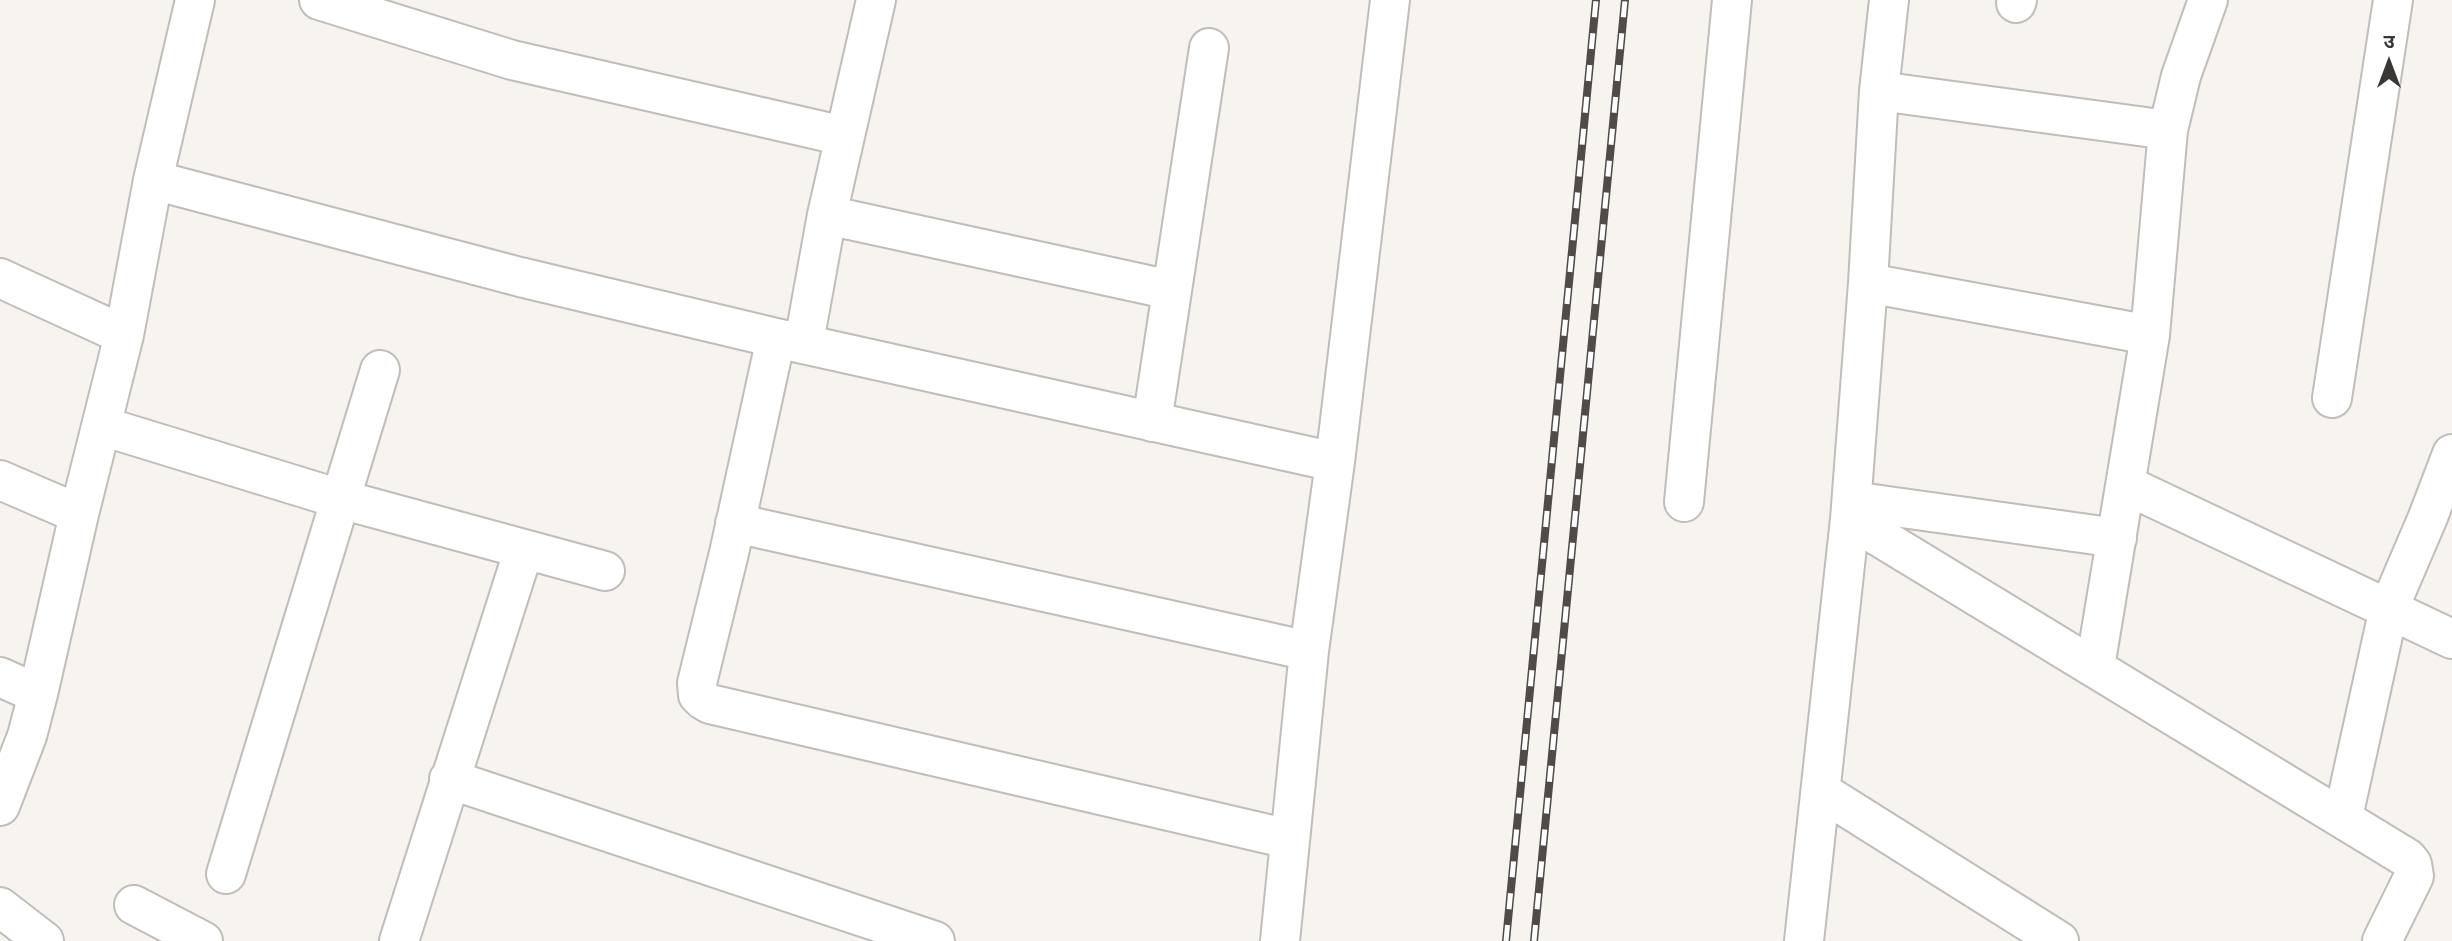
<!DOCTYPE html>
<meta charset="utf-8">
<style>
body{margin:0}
#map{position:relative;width:2452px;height:941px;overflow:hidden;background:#f7f3ee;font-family:Montserrat,"Noto Sans Devanagari",sans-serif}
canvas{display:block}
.north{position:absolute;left:2354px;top:28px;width:70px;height:70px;-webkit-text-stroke:5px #fff;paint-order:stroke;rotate:0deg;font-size:19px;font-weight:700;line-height:28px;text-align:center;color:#393735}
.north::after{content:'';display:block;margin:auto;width:24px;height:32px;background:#393735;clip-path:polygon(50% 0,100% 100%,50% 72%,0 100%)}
</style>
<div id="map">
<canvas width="2452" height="941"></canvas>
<div class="north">उ</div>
</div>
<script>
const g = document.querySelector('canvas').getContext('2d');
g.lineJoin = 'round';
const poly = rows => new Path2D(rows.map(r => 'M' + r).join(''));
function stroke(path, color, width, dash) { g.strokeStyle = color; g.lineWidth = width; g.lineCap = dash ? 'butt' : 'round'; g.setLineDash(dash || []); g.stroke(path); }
const minor = poly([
 [319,0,512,60,844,136],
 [2016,3,2017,0],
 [1879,91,2168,130],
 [153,180,520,277,776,338,1335,462],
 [827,215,1171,290],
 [0,278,124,335],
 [1868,283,2150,335],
 [776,338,729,553,697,683,698,695,703,700,710,704,1289,839],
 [804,342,827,215,876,0],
 [2332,398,2393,0],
 [1152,422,1209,48],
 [102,426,340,499,605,571],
 [0,480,79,514],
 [2126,485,2452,639],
 [1852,501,2117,538],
 [1684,502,1732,0],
 [1850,519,2407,858,2412,864,2414,876,2382,941],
 [735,523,1309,651],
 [2095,667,2150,335,2168,130,2181,76,2208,0],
 [0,677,38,694],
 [449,779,935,941],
 [1822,792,2059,941],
 [0,806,27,736,38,694,79,514,124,335,153,180,195,0],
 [2343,817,2389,608,2428,517,2452,454],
 [226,874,380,370],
 [134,905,203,941],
 [0,907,44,941],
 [399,941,524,549],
 [1280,941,1309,651,1335,462,1390,0],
 [1804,941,1850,519,1868,283,1879,91,1889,0]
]);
stroke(minor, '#c1bdb8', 42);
stroke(minor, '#fff', 38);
const rail = poly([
 [1506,941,1596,0],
 [1534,941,1625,0]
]);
stroke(rail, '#4e4b49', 8);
stroke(rail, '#fff', 5, [16]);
</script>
